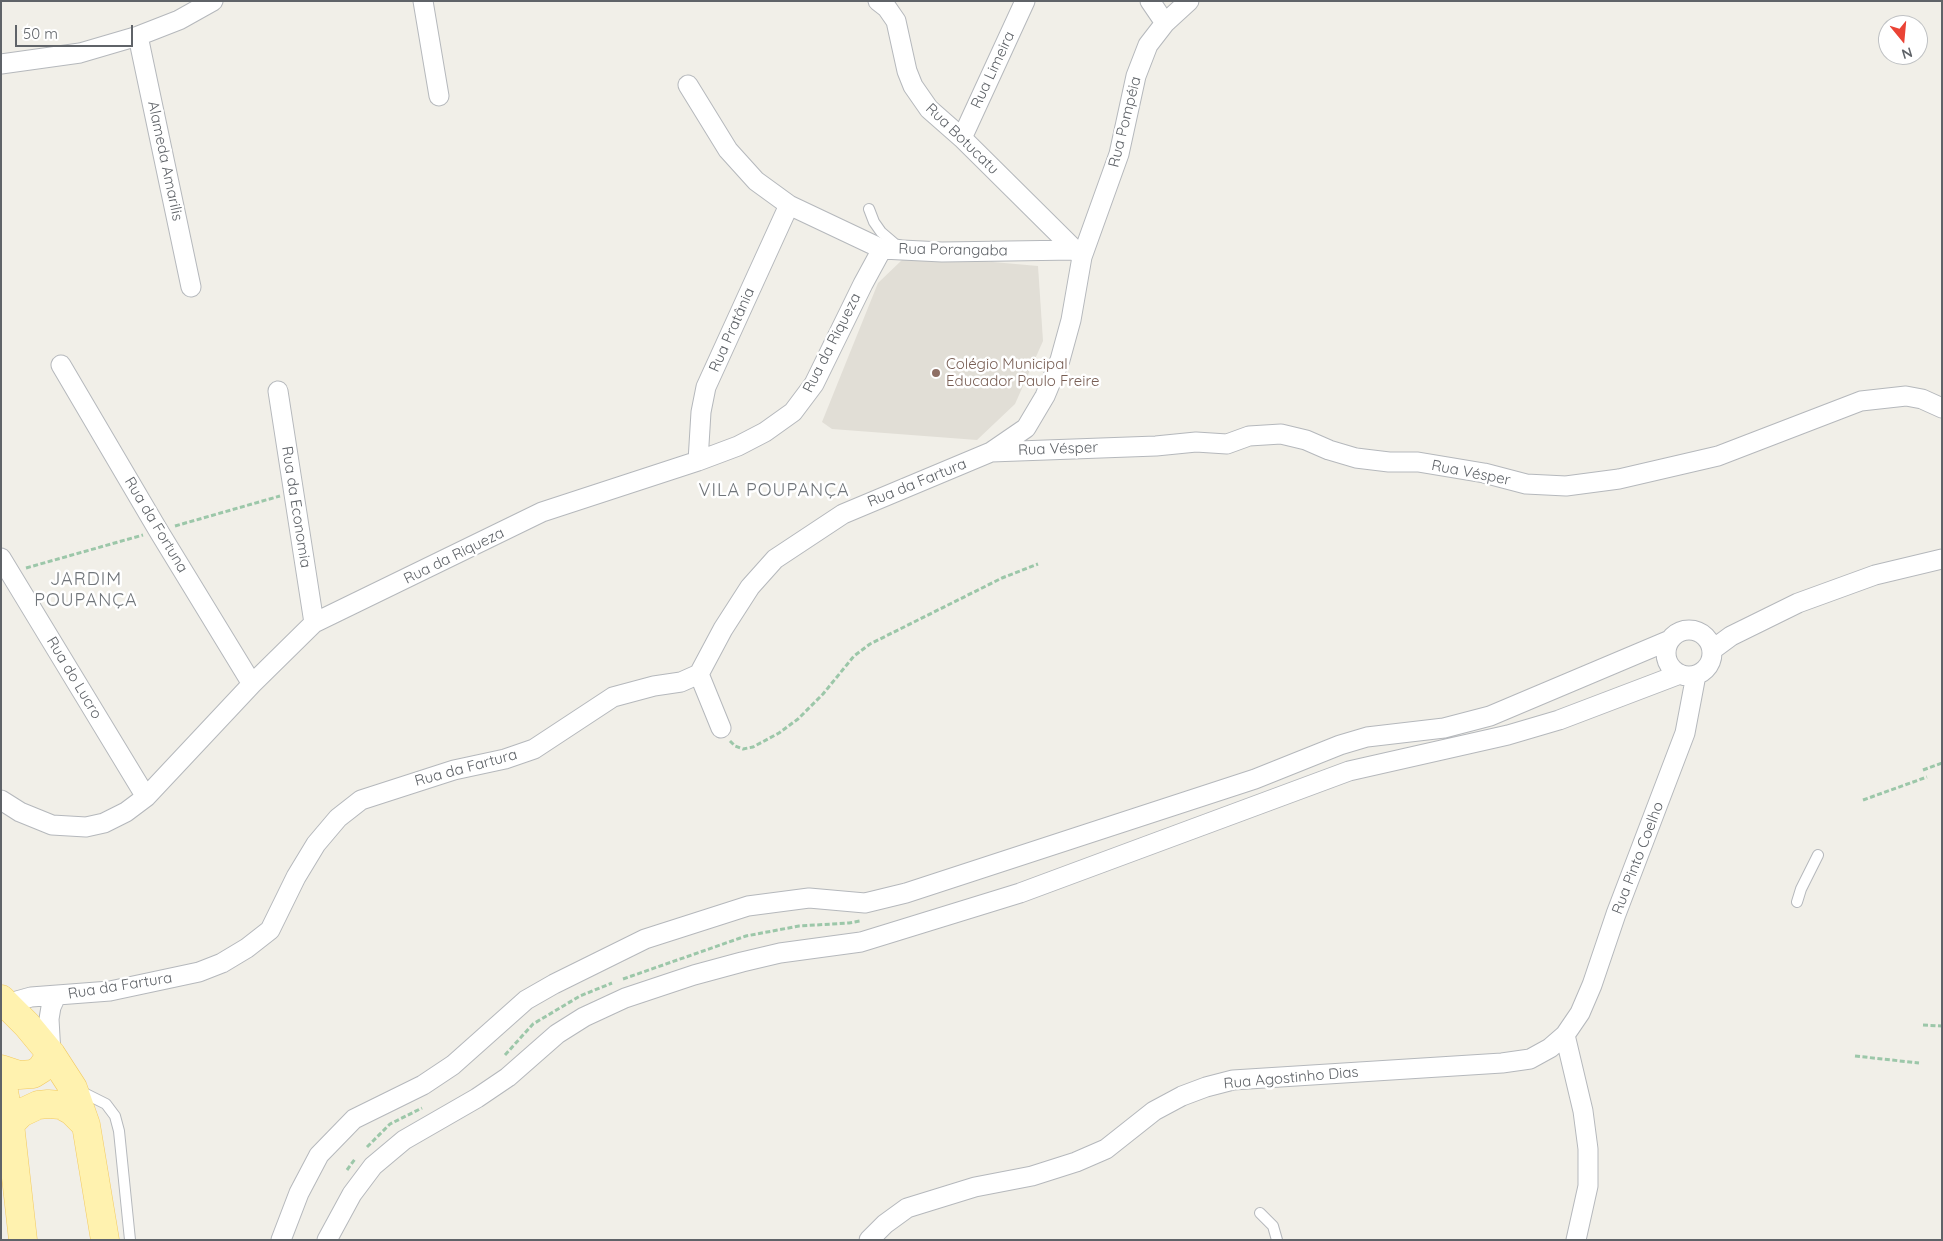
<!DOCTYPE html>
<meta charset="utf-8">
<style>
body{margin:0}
#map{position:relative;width:1943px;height:1241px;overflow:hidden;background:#f1efe8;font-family:Quicksand,sans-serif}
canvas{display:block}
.frame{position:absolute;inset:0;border:2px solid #5f6368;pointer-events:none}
.north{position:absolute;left:1878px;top:15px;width:50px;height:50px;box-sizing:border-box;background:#fff;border:1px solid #bfc1c3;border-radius:50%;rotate:163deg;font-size:14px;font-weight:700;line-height:20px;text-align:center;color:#5f6368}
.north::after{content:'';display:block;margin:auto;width:18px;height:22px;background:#ea4335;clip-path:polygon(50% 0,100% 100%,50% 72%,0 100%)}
.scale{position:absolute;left:15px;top:25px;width:118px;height:22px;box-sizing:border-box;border:2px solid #5f6368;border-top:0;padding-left:6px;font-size:15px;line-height:18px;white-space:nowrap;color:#5f6368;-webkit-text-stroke:4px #fff;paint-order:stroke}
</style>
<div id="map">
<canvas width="1943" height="1241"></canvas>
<div class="frame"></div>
<div class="north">N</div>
<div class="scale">50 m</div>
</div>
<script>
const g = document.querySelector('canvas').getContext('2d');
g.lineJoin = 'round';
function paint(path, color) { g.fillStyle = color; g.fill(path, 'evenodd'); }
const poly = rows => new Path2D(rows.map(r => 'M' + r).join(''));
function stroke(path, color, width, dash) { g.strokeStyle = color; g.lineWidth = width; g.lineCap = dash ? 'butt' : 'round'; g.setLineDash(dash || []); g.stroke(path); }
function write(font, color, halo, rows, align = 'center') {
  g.font = font + ' Quicksand,sans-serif'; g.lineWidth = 5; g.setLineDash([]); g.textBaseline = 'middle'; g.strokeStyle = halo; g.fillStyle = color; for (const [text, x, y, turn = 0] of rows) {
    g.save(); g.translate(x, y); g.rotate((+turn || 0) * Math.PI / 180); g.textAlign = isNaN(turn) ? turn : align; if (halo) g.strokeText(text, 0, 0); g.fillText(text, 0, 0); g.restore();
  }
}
paint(poly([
 [903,259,982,261,1038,266,1043,341,1015,404,977,440,832,429,822,422,878,283]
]), '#e1ded6');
const service = poly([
 [869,209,874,222,881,232,895,244,902,246],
 [1797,902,1801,889,1818,855],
 [78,1090,106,1104,115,1116,119,1131,130,1240],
 [1260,1213,1273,1226,1277,1240]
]);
const minor = poly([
 [423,1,439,96],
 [878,1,887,8,896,21,907,71,913,86,929,109,962,138,1079,254],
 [1150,1,1165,23],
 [138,36,191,287],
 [1,64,80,53,138,36,179,20,213,1],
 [688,85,728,150,756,181,789,205,882,249,942,252,1075,250],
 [962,138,1025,1],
 [61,365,158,530,252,684],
 [278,391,314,623],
 [991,452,1156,446,1196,442,1227,444,1249,436,1281,434,1306,440,1329,450,1356,458,1389,462,1418,462,1484,473,1526,484,1566,486,1619,479,1718,456,1861,401,1906,396,1922,399,1942,408],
 [698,461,701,412,706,387,789,205],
 [1,558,146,797],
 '1666 653a23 23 0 1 1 46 0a23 23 0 1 1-46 0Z',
 [1712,650,1731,636,1798,603,1875,575,1942,559],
 [699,674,721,728],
 [1,800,20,812,52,825,86,827,104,823,126,812,146,797,252,684,314,623,542,512,698,461,738,446,765,432,793,412,814,384,863,284,882,249],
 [6,1004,31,997,110,991,199,972,222,963,247,948,270,930,296,877,316,844,338,818,361,800,454,770,505,759,534,749,613,697,654,686,681,682,699,674,723,629,750,587,775,559,843,514,991,452,1026,428,1045,396,1060,360,1071,320,1082,257,1119,154,1136,76,1148,45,1165,23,1189,1],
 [1565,1035,1583,1111,1588,1149,1588,1186,1576,1240],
 [51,1054,49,1019,51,1007,56,996],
 [281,1240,299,1193,319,1155,354,1119,423,1085,453,1065,526,1000,554,984,645,939,748,906,809,898,865,903,906,893,1255,779,1340,745,1367,737,1444,728,1490,716,1670,640],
 [327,1240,352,1194,373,1166,404,1140,477,1098,508,1077,557,1034,584,1017,625,998,694,975,742,962,780,953,861,942,900,930,1020,893,1349,771,1508,735,1559,720,1680,674],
 [869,1240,885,1224,907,1208,975,1187,1032,1176,1076,1162,1106,1149,1154,1111,1182,1096,1206,1087,1233,1080,1502,1063,1530,1059,1550,1048,1565,1035,1580,1013,1592,985,1616,914,1685,733,1696,675]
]);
const primary = poly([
 [1,999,27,1025,51,1054,73,1088,86,1125,105,1240],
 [1,1069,19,1075,33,1074,41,1069,51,1054],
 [1,1075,10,1124,23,1240],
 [10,1124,21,1113,38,1105,48,1104,61,1105,72,1111,86,1125]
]);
stroke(service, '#b5b8bc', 12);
stroke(minor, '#b5b8bc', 21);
stroke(primary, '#f2c960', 29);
stroke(poly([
 [175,526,280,496],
 [26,568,143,535],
 [730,741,735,746,743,749,753,747,779,733,798,719,823,694,854,656,870,644,1002,578,1038,564],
 [1923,770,1942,763],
 [1863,800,1927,777],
 [623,979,746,936,799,926,849,923,860,921],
 [1923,1025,1942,1026],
 [505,1055,533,1024,580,996,612,983],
 [1855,1056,1919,1063],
 [367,1147,390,1124,422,1108],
 [347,1170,355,1159]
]), '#9cc7a9', 3, [5, 2.5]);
stroke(service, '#fff', 10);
stroke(minor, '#fff', 19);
stroke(primary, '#fff2af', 28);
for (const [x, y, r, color] of [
 [936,373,5,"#8d6e63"]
]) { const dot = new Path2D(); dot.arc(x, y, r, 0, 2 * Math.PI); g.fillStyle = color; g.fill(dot); stroke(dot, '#fff', 2); }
write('15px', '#5f6368', '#fff', [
 ["Rua Limeira",993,70,-65],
 ["Rua Pompéia",1125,122,-76],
 ["Rua Botucatu",962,139,44],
 ["Alameda Amarilis",165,161,78],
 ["Rua Porangaba",953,250,1],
 ["Rua Pratânia",732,330,-66],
 ["Rua da Riqueza",832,343,-63],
 ["Rua Vésper",1058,449,-2],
 ["Rua Vésper",1471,473,11],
 ["Rua da Fartura",917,483,-22],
 ["Rua da Economia",296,507,81],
 ["Rua da Fortuna",156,525,59],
 ["Rua da Riqueza",454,556,-26],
 ["Rua do Lucro",74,678,59],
 ["Rua da Fartura",466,768,-15],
 ["Rua Pinto Coelho",1638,858,-69],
 ["Rua da Fartura",120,986,-9],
 ["Rua Agostinho Dias",1291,1078,-5]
]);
write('15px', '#785e54', '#fff', [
 ["Colégio Municipal",946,364],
 ["Educador Paulo Freire",946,381]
], 'left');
g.letterSpacing = '1px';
write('18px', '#70757a', '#fff', [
 ["VILA POUPANÇA",774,491],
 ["JARDIM",86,580],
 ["POUPANÇA",86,601]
]);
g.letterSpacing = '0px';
</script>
